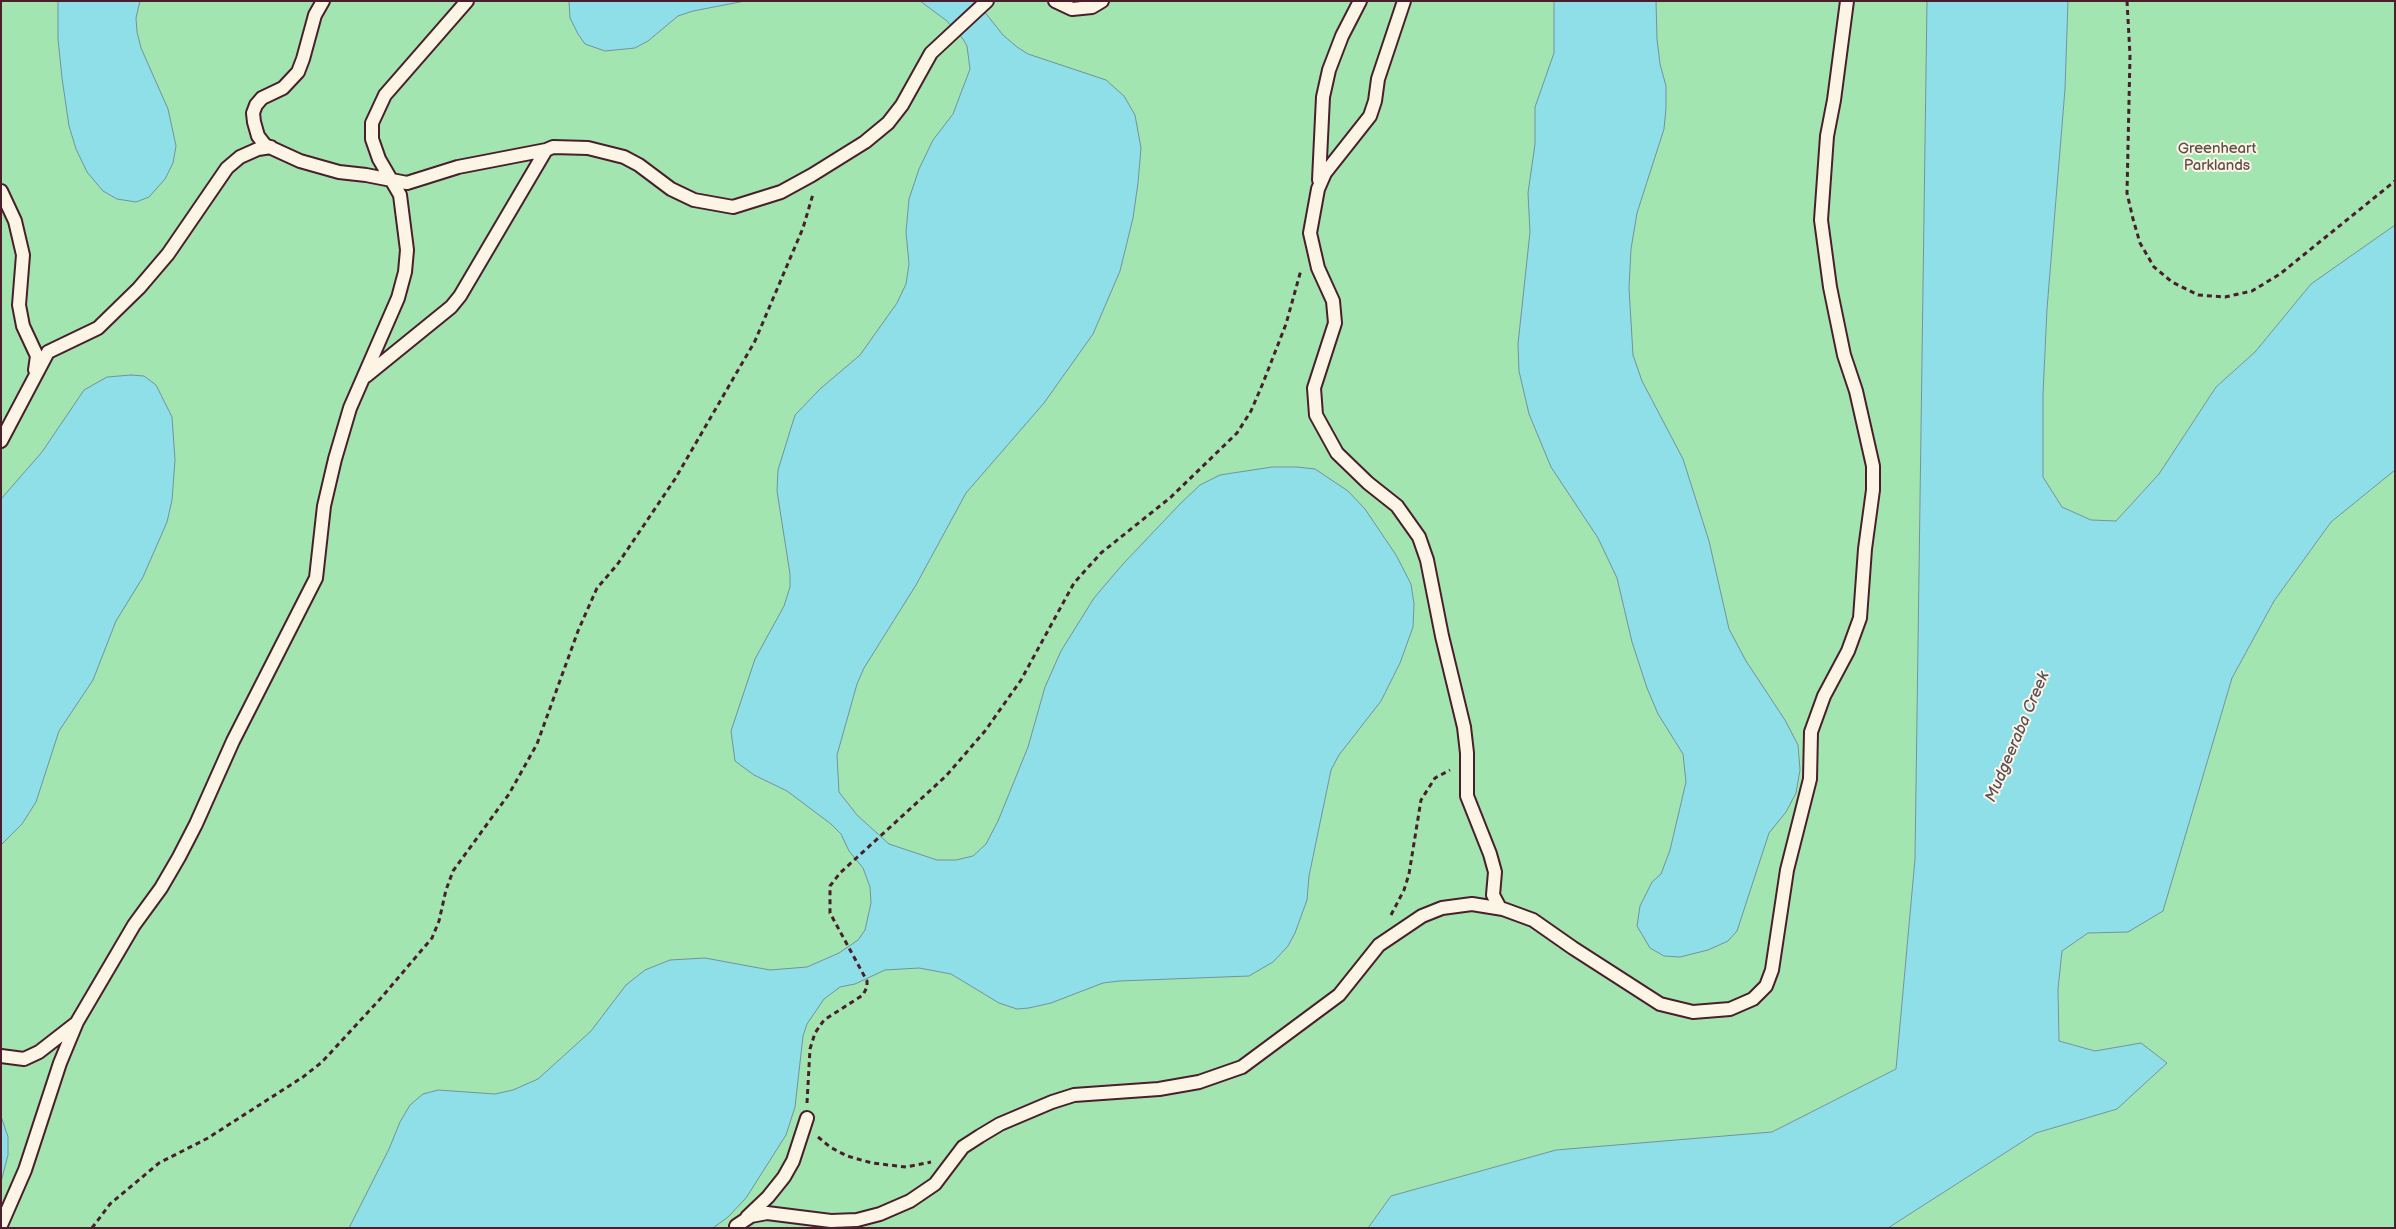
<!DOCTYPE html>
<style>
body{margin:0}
#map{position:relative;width:2396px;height:1229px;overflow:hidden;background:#fcf5e5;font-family:"Balsamiq Sans",sans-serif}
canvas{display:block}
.frame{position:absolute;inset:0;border:2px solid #4a1f2b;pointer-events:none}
</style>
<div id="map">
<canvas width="2396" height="1229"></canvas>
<div class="frame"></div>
</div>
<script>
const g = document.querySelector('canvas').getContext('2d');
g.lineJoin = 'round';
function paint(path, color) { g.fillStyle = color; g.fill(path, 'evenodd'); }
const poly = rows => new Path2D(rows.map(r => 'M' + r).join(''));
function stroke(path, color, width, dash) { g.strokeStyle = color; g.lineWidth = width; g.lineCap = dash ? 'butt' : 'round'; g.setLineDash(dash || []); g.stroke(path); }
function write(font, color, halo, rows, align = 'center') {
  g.font = font + ' "Balsamiq Sans",sans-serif'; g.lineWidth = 4; g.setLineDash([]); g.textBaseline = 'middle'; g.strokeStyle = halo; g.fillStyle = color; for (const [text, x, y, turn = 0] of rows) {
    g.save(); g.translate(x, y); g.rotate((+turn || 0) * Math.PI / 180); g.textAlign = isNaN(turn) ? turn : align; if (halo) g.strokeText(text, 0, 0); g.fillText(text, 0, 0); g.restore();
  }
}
paint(poly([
 [1,1,1927,1,1915,859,1896,1069,1772,1132,1683,1143,1556,1150,1391,1196,1368,1228,1,1228],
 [2068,1,2395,1,2395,225,2311,284,2255,352,2216,387,2159,474,2116,521,2091,520,2062,507,2043,478,2043,394,2047,309,2065,89],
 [2395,470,2395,1228,1888,1228,2036,1133,2117,1109,2141,1043,2095,1051,2059,1041,2058,989,2062,951,2088,933,2128,932,2201,781,2232,678,2274,601,2331,522]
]), '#a2e5b0');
const water = poly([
 [58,1,140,1,136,18,137,32,141,48,168,109,176,146,173,163,165,179,149,197,136,202,117,199,103,191,87,172,76,149,69,126,62,78,58,39,58,1],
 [569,1,745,1,693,11,678,16,648,41,635,48,605,51,585,44,578,34,570,18,569,1],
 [920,1,976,1,1003,35,1017,47,1028,54,1106,80,1124,96,1135,115,1141,148,1138,183,1133,218,1120,271,1093,334,1044,403,966,493,916,585,864,668,857,684,837,755,839,792,857,815,889,844,937,860,956,860,973,856,986,844,998,821,1028,747,1045,687,1061,651,1094,598,1123,564,1180,504,1200,485,1220,475,1272,467,1297,467,1315,469,1348,491,1365,509,1396,555,1411,584,1414,604,1413,627,1400,663,1381,701,1339,755,1331,770,1309,876,1307,900,1295,933,1288,946,1273,962,1249,976,1119,981,1103,983,1051,1003,1029,1008,1017,1009,999,1003,951,974,919,968,885,970,855,984,840,987,824,999,807,1024,803,1036,795,1107,786,1135,746,1198,728,1217,713,1228,349,1228,389,1149,400,1122,410,1105,423,1094,438,1090,495,1094,513,1090,538,1079,591,1031,626,985,645,970,670,960,705,958,770,970,807,967,839,953,858,940,865,930,871,903,870,887,863,868,849,851,841,834,831,824,787,791,754,775,735,761,731,731,755,659,784,606,790,587,790,574,777,491,778,470,795,415,820,389,860,355,897,303,906,284,909,264,906,232,909,199,919,169,933,140,953,114,970,69,967,46,963,39,947,21,920,1],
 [1554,1,1656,1,1657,39,1660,64,1666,86,1666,108,1664,129,1637,213,1631,249,1629,288,1633,355,1642,381,1683,459,1709,541,1729,629,1746,661,1785,720,1798,745,1800,770,1796,793,1786,812,1769,833,1737,931,1728,941,1708,950,1680,957,1664,956,1650,948,1637,926,1640,906,1652,882,1661,874,1670,850,1686,782,1683,754,1658,714,1647,688,1632,642,1617,578,1598,538,1551,467,1529,414,1519,371,1518,344,1530,232,1528,193,1535,144,1535,107,1554,53,1554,1],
 [1927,1,2068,1,2065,89,2047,309,2043,394,2043,477,2062,507,2091,520,2116,521,2159,474,2216,387,2255,352,2311,284,2395,225,2395,470,2331,522,2274,601,2232,678,2163,911,2128,932,2088,933,2062,951,2058,989,2059,1041,2095,1051,2141,1043,2167,1063,2117,1109,2036,1133,1888,1228,1368,1228,1391,1196,1556,1150,1772,1132,1896,1069,1915,859,1927,1],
 [131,375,144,376,156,385,172,417,175,460,172,500,167,522,143,577,116,621,93,680,59,731,36,802,22,824,1,845,1,499,42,452,84,390,107,377,131,375],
 [1,1116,8,1137,8,1155,1,1182,1,1116]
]);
paint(water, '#8fdfe9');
stroke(water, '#73929d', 1);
const lane = poly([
 [323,1,315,15,303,59,298,72,283,88,262,98,256,105,253,113,254,122,258,136,265,145,300,161,339,172,366,175,407,183,458,167,546,150],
 [1055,1,1072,9,1092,7,1102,1],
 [1404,1,1378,79,1375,101,1370,116,1325,173,1318,189,1310,233,1318,268,1333,301,1335,323,1314,388,1316,415,1337,453,1368,483,1397,506,1419,537,1427,560,1442,636,1464,727,1467,753,1467,796,1490,854,1495,872,1493,895,1500,908],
 [1319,180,1323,97,1329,70,1342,36,1360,1],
 [1,191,15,221,23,255,19,305,23,326,37,356,35,370],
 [366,376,451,307,460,296,546,150,553,147,588,148,624,157,639,165,671,189,694,200,733,207,781,192,812,175,865,142,888,123,902,105,931,53,987,1],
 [1,441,48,352,98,328,139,288,168,254,227,168,240,157,258,149,271,147],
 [1,1056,24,1059,39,1052,75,1024],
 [747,1217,768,1197,784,1177,793,1161,807,1118],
 [1,1225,25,1170,60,1063,77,1022,134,925,161,888,179,857,196,824,233,741,316,578,324,506,335,459,350,408,398,298,405,272,407,250,400,195,379,159,372,139,372,123,385,95,467,1],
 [736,1226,751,1216,767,1213,831,1221,857,1220,880,1214,910,1201,935,1184,963,1147,980,1136,1000,1124,1052,1102,1074,1095,1159,1089,1199,1082,1242,1067,1339,995,1379,945,1422,916,1442,908,1472,904,1503,909,1533,920,1573,948,1660,1004,1693,1012,1730,1009,1753,999,1766,986,1772,970,1787,870,1810,779,1811,732,1824,696,1848,651,1860,618,1865,549,1873,490,1873,466,1856,391,1844,355,1830,287,1821,220,1827,136,1834,100,1847,1]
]);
stroke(lane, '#4a1f2b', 16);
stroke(poly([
 [2127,1,2130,55,2127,193,2133,219,2140,243,2154,267,2172,282,2198,295,2225,297,2252,291,2280,274,2395,181],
 [1391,915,1404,890,1409,874,1421,800,1435,778,1450,770],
 [807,1103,810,1049,815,1033,824,1020,863,995,867,987,867,981,830,913,830,886,840,873,946,776,985,731,1021,680,1074,583,1101,553,1171,497,1237,433,1251,411,1263,383,1286,324,1301,270],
 [818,1137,830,1147,847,1156,872,1163,906,1167,931,1162],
 [92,1228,110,1204,159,1163,208,1138,303,1077,322,1062,381,998,432,938,439,921,446,890,453,871,509,794,537,744,578,631,597,588,617,565,675,479,755,341,803,228,813,194]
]), '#4a1f2b', 3, [5, 4]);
stroke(lane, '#fcf5e5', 12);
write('15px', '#60504c', '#fcf5e5', [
 ["Greenheart",2217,149],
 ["Parklands",2217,166]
]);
write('italic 16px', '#5b4f5a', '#fcf5e5', [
 ["Mudgeeraba Creek",2018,737,-67]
]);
</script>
